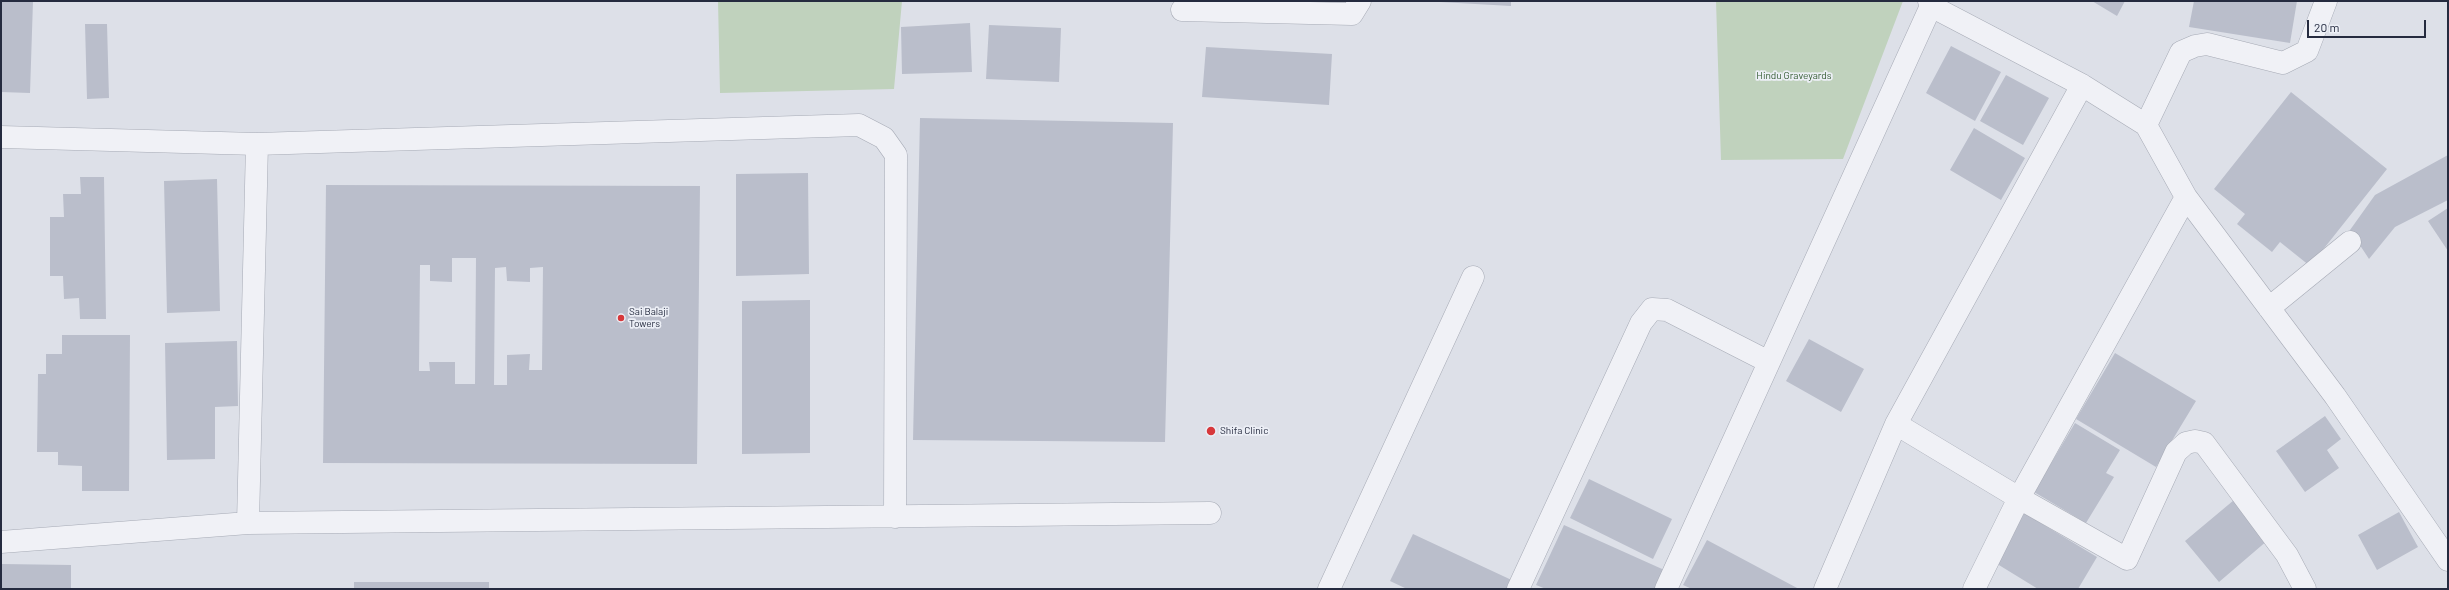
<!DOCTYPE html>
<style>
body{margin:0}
#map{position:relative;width:2449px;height:590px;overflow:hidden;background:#dde0e8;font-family:Barlow,sans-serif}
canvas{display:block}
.frame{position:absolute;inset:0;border:2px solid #252b3f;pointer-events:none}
.scale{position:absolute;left:2307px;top:20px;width:119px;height:18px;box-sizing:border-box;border:2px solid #252b3f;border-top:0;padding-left:5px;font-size:12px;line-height:14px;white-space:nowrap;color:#252b3f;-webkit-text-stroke:3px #eceff6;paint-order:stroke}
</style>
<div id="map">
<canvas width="2449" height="590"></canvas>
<div class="frame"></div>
<div class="scale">20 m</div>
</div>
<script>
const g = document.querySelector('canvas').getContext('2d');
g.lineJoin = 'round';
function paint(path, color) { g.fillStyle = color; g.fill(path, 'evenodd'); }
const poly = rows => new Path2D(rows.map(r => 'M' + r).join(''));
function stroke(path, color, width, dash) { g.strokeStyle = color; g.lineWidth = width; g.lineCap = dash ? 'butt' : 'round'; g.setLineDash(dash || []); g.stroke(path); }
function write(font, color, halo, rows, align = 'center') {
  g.font = font + ' Barlow,sans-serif'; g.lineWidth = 3.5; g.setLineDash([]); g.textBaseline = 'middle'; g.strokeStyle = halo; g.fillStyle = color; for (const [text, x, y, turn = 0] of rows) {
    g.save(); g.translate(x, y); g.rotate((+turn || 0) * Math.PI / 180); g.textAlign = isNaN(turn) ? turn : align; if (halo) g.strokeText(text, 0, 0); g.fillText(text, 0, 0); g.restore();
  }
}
paint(poly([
 [718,1,902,1,894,89,720,93],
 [1716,1,1903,1,1843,159,1721,160]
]), '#c0d2bd');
paint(poly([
 [1,1,33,1,30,93,1,92],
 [1422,1,1511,1,1511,6],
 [2092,1,2125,1,2117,16],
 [2194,1,2297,1,2290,43,2189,27],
 [970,23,972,72,902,74,901,27],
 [85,24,107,24,109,98,87,99],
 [989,25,1061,28,1059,82,986,79],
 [1951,46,2001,72,1975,121,1926,93],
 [1206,47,1332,54,1329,105,1202,97],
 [2006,75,2049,98,2023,145,1980,121],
 [2291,92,2387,169,2310,266,2280,242,2272,252,2237,224,2245,214,2214,189],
 [920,118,1173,123,1165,442,913,440],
 [1974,128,2025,158,2001,200,1950,170],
 [2448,155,2448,200,2395,227,2369,259,2350,230,2375,195],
 [808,173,809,274,736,276,736,174],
 [80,177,104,177,106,319,80,319,79,298,64,299,63,276,50,276,50,217,64,217,63,194,81,194],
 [217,179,220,311,167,313,164,181],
 [326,185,700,186,697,464,323,463],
 [452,258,476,258,475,384,455,384,455,362,429,362,430,371,419,371,420,265,430,265,430,281,452,282],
 [506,267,507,281,530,282,530,268,543,267,542,370,529,370,530,354,507,355,507,385,494,385,495,268],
 [2448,208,2448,251,2428,221],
 [810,300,810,453,742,454,742,301],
 [62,335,130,335,129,491,82,491,82,466,58,465,58,452,37,452,38,374,46,374,46,354,62,354],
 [1809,339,1864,369,1841,412,1786,381],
 [237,341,238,406,215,407,215,459,167,460,165,343],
 [2115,353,2196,401,2156,467,2076,419],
 [2325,416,2341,439,2327,450,2339,468,2305,492,2276,451],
 [2075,423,2120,450,2106,473,2114,477,2086,523,2034,492],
 [1589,479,1672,519,1653,559,1570,518],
 [2234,500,2268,540,2219,582,2185,541],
 [2399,512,2418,547,2377,570,2358,535],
 [2024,513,2097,557,2078,589,2038,589,1994,562],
 [1564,525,1671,573,1663,589,1546,589,1536,585],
 [1413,534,1518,583,1515,589,1407,589,1390,581],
 [1707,540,1799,589,1692,589,1683,585],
 [2,564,71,565,71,589,1,589],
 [354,582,489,582,489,589,354,589]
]), '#babecb');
const lane = poly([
 [1182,10,1352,14,1360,1]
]);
const street = poly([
 [1931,6,2082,85,2146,125,2186,197,2335,396,2448,560],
 [2146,125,2181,52,2195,46,2207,44,2283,63,2307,51,2326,1],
 [1,137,257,144,248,523],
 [257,144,859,125,884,138,896,155,895,517],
 [2269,308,2350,242],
 [1896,424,2019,498,2127,559,2176,452,2186,443,2195,441,2204,443,2287,555,2305,589],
 [1,542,248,523,1210,513],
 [1329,589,1473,277],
 [1518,589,1641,323,1652,309,1667,310,1769,362],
 [1666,589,1931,6,1929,1],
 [1825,589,1896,424,2082,85],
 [1974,589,2019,498,2186,197]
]);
stroke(lane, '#a6aab5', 23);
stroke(street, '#a6aab5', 23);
stroke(lane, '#f0f1f6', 22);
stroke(street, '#f0f1f6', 22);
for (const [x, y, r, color] of [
 [621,318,4,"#d7383b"],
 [1211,431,5,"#d7383b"]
]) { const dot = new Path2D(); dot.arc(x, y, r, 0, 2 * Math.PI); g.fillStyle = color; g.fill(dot); stroke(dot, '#eceff6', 1.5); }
write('10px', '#345c32', '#eceff6', [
 ["Hindu Graveyards",1794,76]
]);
write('10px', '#252b3f', '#eceff6', [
 ["Sai Balaji",629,312],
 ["Towers",629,324],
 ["Shifa Clinic",1220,431]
], 'left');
</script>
